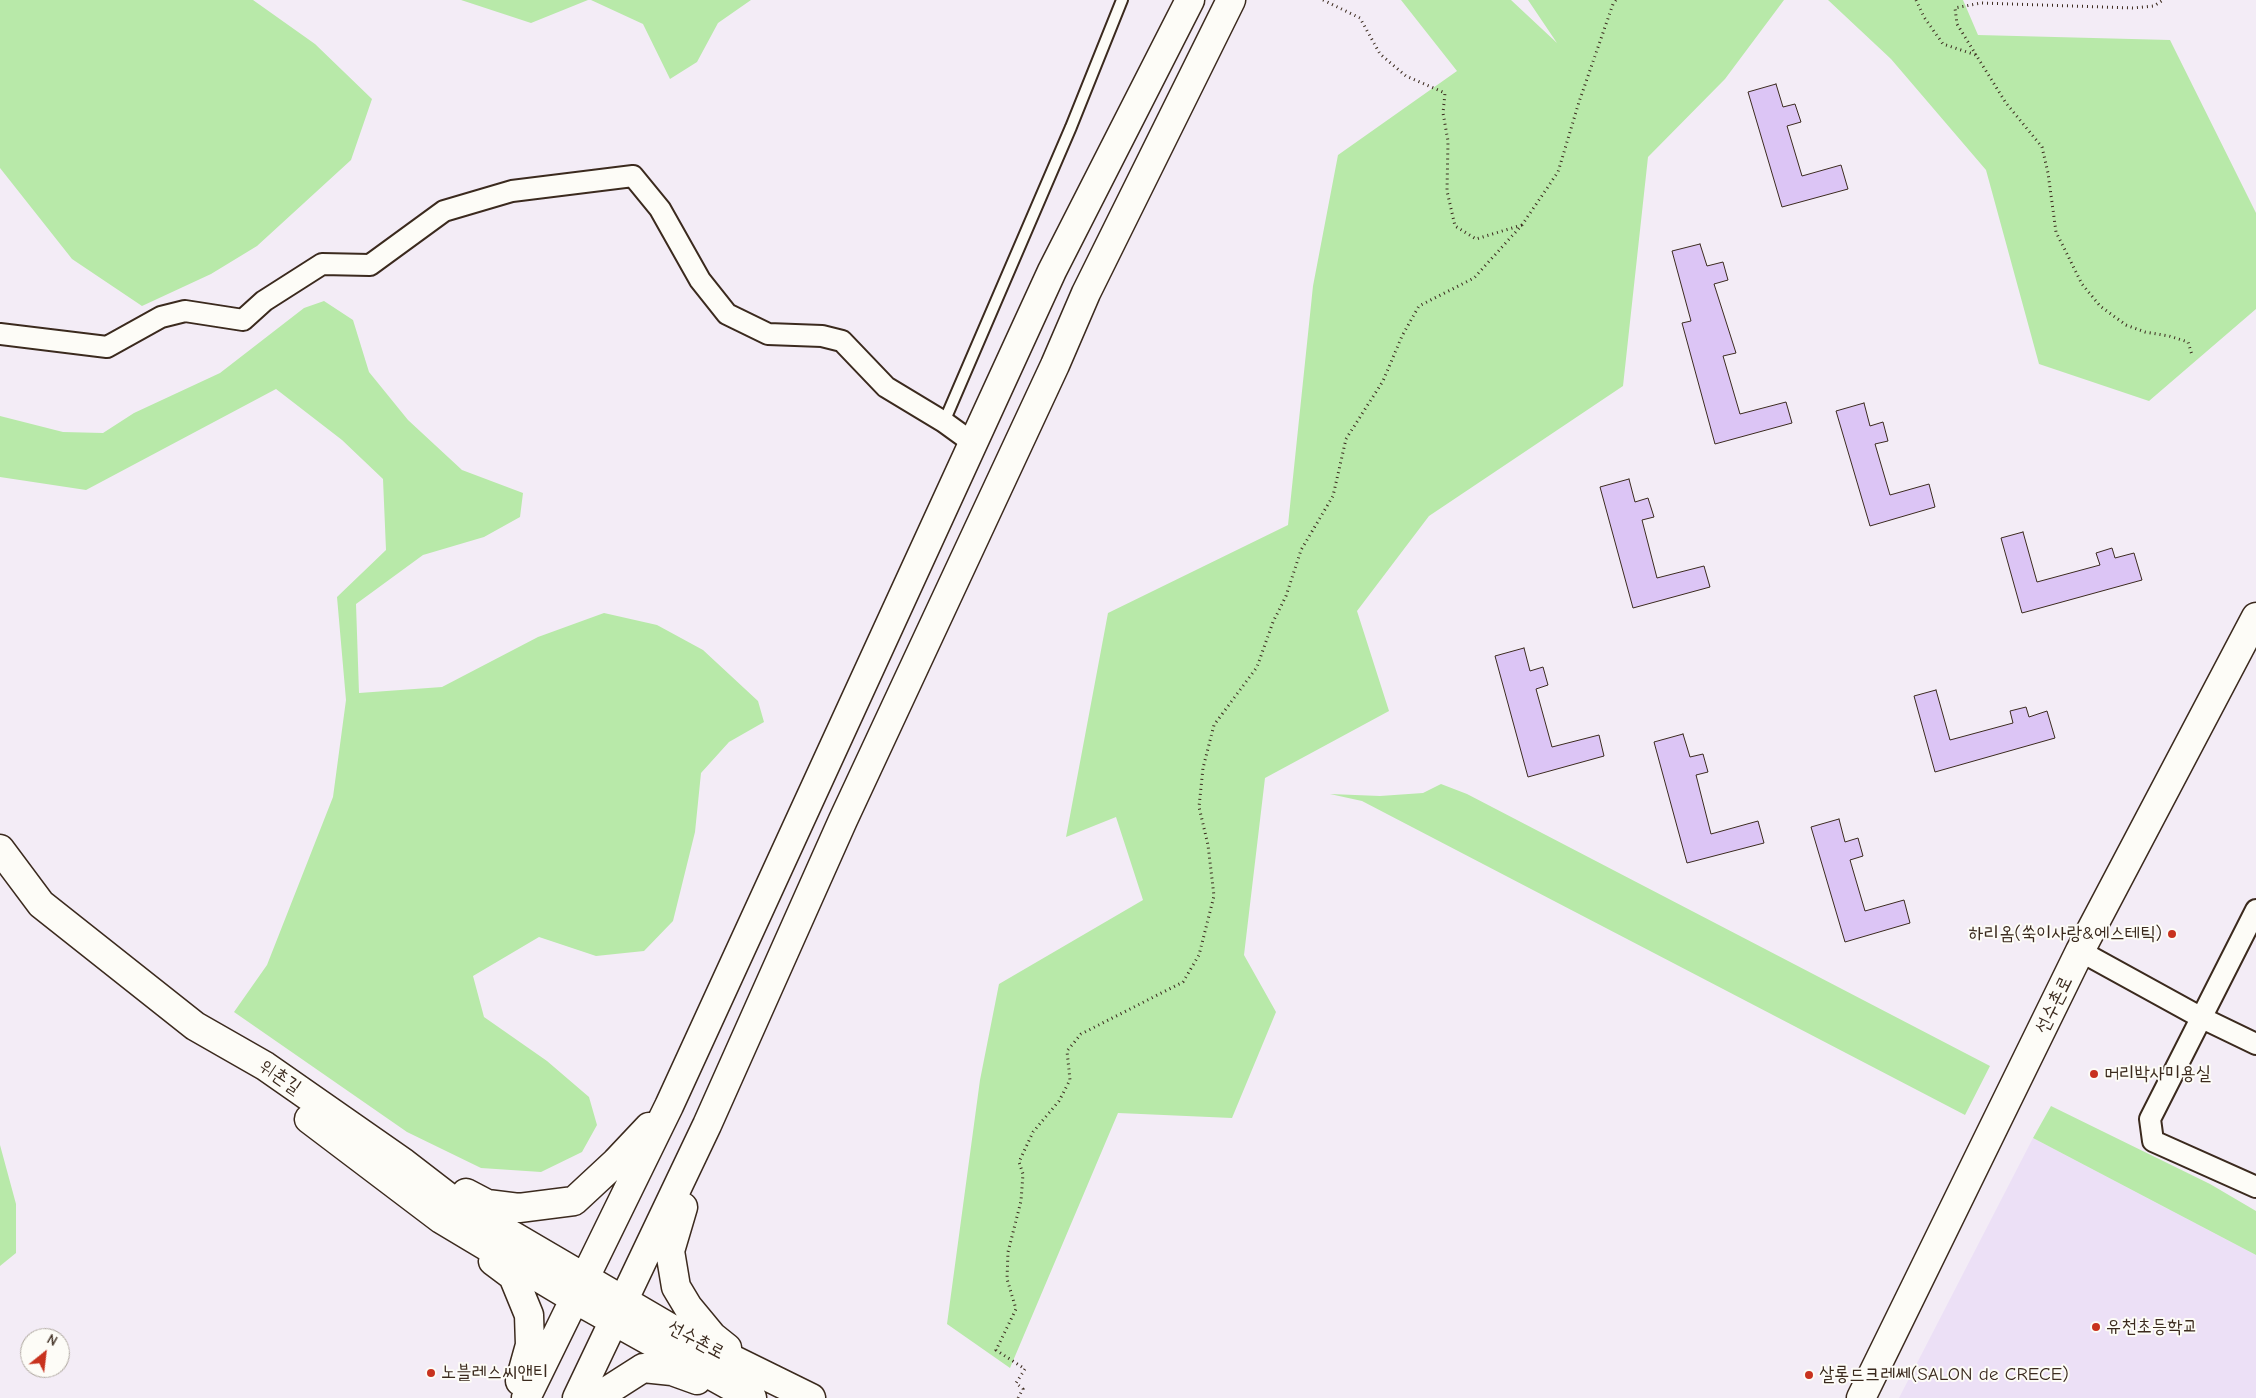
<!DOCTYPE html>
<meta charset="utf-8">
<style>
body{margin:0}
#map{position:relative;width:2256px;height:1398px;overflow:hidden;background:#f3ecf6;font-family:"Comic Neue",sans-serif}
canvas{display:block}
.north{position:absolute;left:20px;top:1328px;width:50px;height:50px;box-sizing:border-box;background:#fdfcf7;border:1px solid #afa8a0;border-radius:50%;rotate:29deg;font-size:14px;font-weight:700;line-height:20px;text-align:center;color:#3b2a1e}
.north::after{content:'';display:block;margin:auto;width:18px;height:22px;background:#c8321e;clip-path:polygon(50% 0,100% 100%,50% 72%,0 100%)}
</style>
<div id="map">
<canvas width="2256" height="1398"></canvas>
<div class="north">N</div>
</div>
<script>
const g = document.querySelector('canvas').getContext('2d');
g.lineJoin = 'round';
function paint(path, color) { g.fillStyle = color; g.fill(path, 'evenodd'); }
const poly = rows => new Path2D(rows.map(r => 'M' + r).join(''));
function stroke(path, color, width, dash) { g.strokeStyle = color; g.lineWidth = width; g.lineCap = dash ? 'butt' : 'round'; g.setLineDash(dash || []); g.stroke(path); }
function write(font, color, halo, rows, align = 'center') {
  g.font = font + ' "Comic Neue","Poor Story",sans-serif'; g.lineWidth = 4; g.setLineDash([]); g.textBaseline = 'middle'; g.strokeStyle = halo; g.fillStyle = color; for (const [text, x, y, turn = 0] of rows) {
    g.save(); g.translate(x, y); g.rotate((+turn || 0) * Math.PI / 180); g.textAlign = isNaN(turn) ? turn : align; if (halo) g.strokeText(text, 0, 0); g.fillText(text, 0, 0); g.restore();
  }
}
paint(poly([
 [2033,1138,2256,1255,2256,1398,1899,1398]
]), '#ece0f6');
paint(poly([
 [0,0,253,0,315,44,372,99,351,160,257,246,211,274,142,306,72,259,0,168],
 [461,0,588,0,531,23],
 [591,0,751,0,718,23,697,62,670,79,643,24],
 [1401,0,1511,0,1557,43,1528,0,1784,0,1725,79,1648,157,1623,386,1429,516,1357,611,1389,711,1265,778,1244,955,1276,1012,1232,1118,1118,1113,1010,1368,947,1324,980,1080,999,984,1143,900,1116,817,1066,837,1108,613,1288,525,1313,286,1338,155,1457,71],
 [1828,0,1963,0,1978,35,2170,40,2256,213,2256,309,2149,401,2039,364,1986,170,1891,59],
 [324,301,353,320,369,372,408,420,462,470,523,493,520,517,484,537,423,555,356,604,359,693,442,687,538,637,604,613,657,625,703,650,758,701,764,722,729,742,701,773,695,832,673,921,644,951,596,956,539,937,473,976,484,1017,547,1061,589,1097,597,1125,582,1152,541,1172,481,1168,407,1132,234,1012,267,965,333,797,346,700,337,597,386,550,383,479,342,440,276,389,86,490,0,477,0,416,63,432,103,433,134,413,220,373,304,308],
 [1441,784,1467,794,1990,1066,1965,1115,1362,801,1330,794,1380,796,1423,793],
 [2051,1106,2210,1184,2256,1211,2256,1255,2033,1138],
 [0,1145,16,1204,16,1253,0,1266]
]), '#b8e9a9');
const building = poly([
 [1776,84,1783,107,1795,104,1801,122,1787,126,1802,176,1841,165,1848,189,1782,207,1748,92,1776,84],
 [1700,244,1707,266,1723,262,1728,280,1714,284,1736,353,1723,356,1740,414,1786,402,1792,423,1715,444,1682,323,1691,321,1672,251,1700,244],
 [1864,403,1870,426,1883,422,1888,441,1875,444,1890,495,1929,484,1935,507,1870,526,1836,411,1864,403],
 [1629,479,1635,502,1648,498,1654,517,1642,520,1657,578,1704,566,1710,587,1633,608,1600,487,1629,479],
 [2023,532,2037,582,2100,565,2096,553,2112,548,2115,558,2134,553,2142,580,2022,613,2001,538,2023,532],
 [1524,648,1530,671,1543,667,1548,685,1536,689,1552,747,1599,735,1604,756,1528,777,1495,656,1524,648],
 [1936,690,1950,740,2013,723,2010,711,2026,707,2029,717,2047,711,2055,738,1935,772,1914,696,1936,690],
 [1683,734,1690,757,1703,754,1708,772,1696,775,1711,834,1758,821,1764,843,1687,863,1654,742,1683,734],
 [1839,819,1845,842,1858,838,1863,856,1850,860,1865,911,1904,900,1910,923,1845,942,1811,827,1839,819]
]);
paint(building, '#dcc5f5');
stroke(building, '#3b2a1e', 1);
const lane = poly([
 [944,422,1071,127,1122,0]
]);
const street = poly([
 [0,334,107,347,161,317,185,311,243,320,264,301,322,264,370,265,444,211,512,191,633,176,660,209,700,280,727,314,768,334,822,336,842,341,886,387,944,422,973,443],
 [2256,910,2150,1119,2153,1141,2256,1187],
 [2080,951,2200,1017,2256,1044]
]);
const secondary = poly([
 [0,849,41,904,195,1026,265,1066,404,1163,452,1200,679,1333,811,1398],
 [309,1119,441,1219,573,1298,752,1398],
 [466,1193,487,1204,519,1208,574,1201,616,1162,649,1127],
 [683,1207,670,1251,676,1287,688,1307,712,1336,727,1348],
 [493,1261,513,1276,529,1315,530,1345,520,1381],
 [526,1398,669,1106,1052,271,1190,0],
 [577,1398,707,1125,843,820,1055,365,1086,293,1231,0],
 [596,1398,643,1368,672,1371,697,1380],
 [1861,1398,2080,951,2256,617]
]);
stroke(lane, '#3b2a1e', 14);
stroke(street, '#3b2a1e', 24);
stroke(secondary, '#3b2a1e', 31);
stroke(poly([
 [1323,0,1360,18,1380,54,1406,76,1445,93,1443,113,1448,141,1447,191,1455,226,1476,239,1522,225],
 [1916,0,1924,17,1943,44,1976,55,2006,103,2042,147,2048,173,2056,232,2082,284,2100,306,2126,325,2145,332,2169,336,2188,342,2192,355],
 [1976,55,1957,24,1955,8,1981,3,2133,8,2154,6,2163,0],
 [1018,1398,1023,1389,1016,1383,1025,1369,996,1350,1016,1309,1007,1279,1008,1252,1021,1201,1023,1174,1019,1162,1033,1132,1059,1101,1070,1080,1067,1051,1081,1034,1183,982,1199,955,1214,896,1208,845,1199,807,1203,768,1214,725,1257,667,1273,622,1286,596,1301,550,1333,496,1346,439,1383,381,1402,336,1419,306,1474,278,1522,225,1558,172,1579,102,1613,4,1616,0]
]), '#3b2a1e', 3, [1, 4]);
stroke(lane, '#fdfcf7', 10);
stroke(street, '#fdfcf7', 20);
stroke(secondary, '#fdfcf7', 28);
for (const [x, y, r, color] of [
 [2172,934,5,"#c8321e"],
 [2094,1074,5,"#c8321e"],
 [2096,1327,5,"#c8321e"],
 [431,1373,5,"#c8321e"],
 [1809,1375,5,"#c8321e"]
]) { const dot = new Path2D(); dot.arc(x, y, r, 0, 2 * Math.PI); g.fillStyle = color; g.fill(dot); stroke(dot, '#fdfcf7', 2); }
write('19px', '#3b2a1e', '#fdfcf7', [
 ["하리옴(쑥이사랑&에스테틱)",2162,934,"right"],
 ["머리박사미용실",2104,1074],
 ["유천초등학교",2106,1327],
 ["노블레스씨앤티",441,1373],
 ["살롱드크레쎄(SALON de CRECE)",1819,1375]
], 'left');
write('19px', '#3b2a1e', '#fdfcf7', [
 ["선수촌로",2054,1005,-64],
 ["위촌길",280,1077,34],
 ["선수촌로",696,1340,28]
]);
</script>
